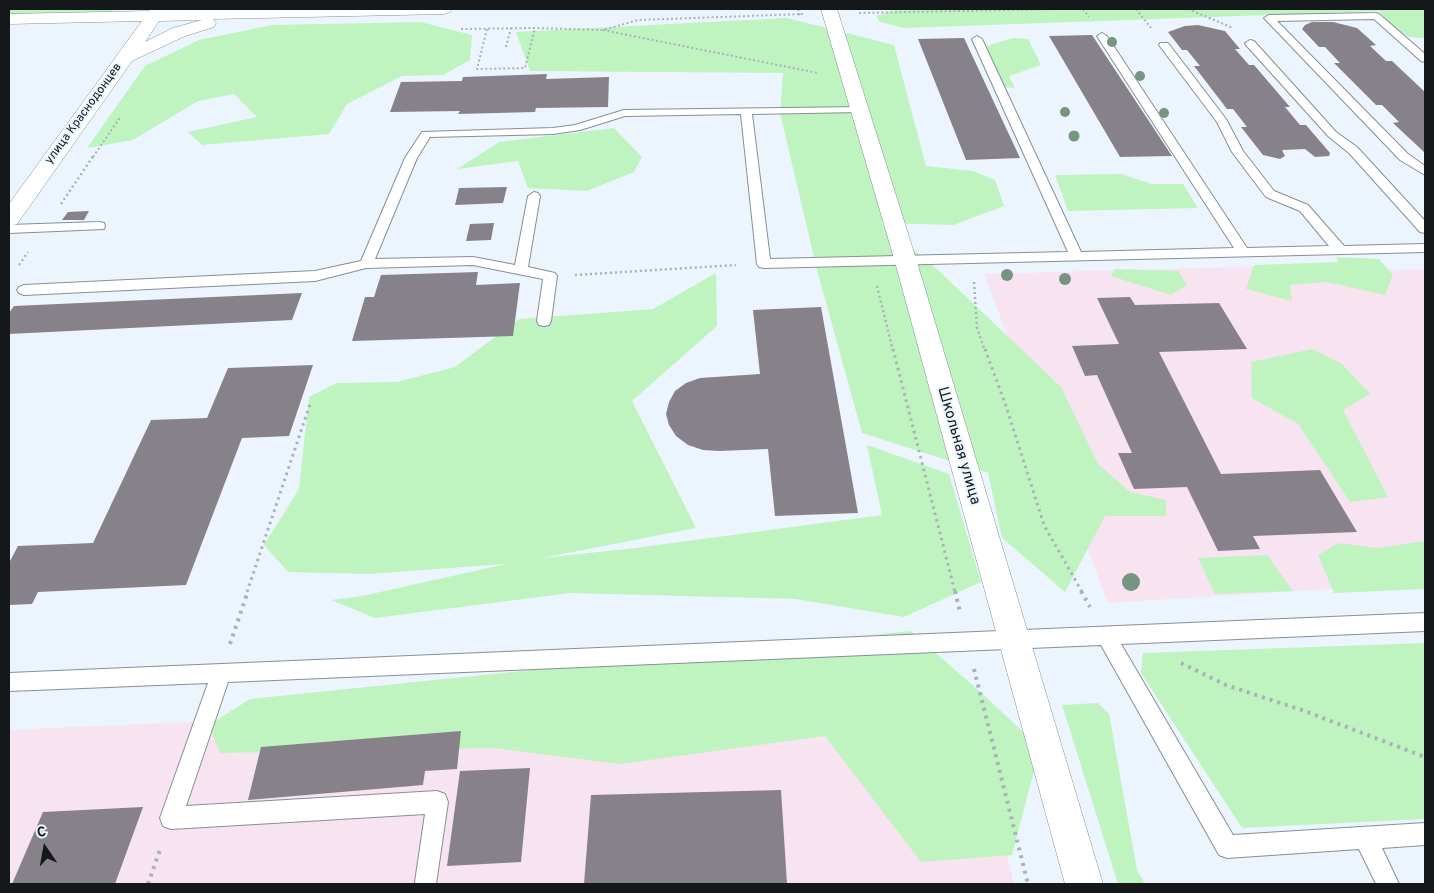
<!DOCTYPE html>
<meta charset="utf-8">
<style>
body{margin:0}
#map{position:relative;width:1434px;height:893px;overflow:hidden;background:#ecf5fe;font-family:Overpass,sans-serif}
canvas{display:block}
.frame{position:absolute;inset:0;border:10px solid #15181b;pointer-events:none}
.north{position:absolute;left:20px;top:823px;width:50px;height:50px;-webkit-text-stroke:4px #ecf5fe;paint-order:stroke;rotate:348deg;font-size:14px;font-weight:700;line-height:20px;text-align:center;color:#15181b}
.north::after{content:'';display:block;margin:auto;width:18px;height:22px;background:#15181b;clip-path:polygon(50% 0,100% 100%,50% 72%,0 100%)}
</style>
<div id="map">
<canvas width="1434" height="893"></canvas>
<div class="frame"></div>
<div class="north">С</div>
</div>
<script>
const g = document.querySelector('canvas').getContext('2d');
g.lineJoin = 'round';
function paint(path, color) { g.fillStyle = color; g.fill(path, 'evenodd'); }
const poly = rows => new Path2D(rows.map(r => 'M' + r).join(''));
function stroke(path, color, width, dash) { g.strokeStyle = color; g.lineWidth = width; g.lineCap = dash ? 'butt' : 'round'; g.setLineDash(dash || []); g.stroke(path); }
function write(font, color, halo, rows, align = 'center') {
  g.font = font + ' Overpass,sans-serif'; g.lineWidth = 4; g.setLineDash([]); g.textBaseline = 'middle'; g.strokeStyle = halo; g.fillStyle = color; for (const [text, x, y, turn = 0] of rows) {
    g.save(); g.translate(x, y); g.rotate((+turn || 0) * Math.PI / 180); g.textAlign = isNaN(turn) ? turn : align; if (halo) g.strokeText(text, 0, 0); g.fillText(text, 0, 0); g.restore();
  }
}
paint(poly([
 [1374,263,1383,270,1425,269,1425,583,1108,603,984,274],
 [967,687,1014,884,9,884,9,730]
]), '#f8e3f1');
paint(poly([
 [9,9,124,9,101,12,9,14],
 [899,9,1425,9,1425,23,1423,23,1425,26,1425,38,1410,37,1397,31,1379,11,904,28,880,22,876,16],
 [787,18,894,45,926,166,973,171,995,180,1004,206,953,225,881,223,938,270,1061,387,1098,464,1130,492,1166,500,1166,516,1105,516,1065,592,1002,538,988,473,862,433,817,270,780,113,783,73,530,71,516,32],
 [421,22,472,35,470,60,443,75,402,76,347,104,329,134,202,145,188,132,257,117,234,94,198,101,133,140,87,148,145,66,199,40,272,25],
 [1013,38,1028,39,1041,65,1009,76,1015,88,995,86,977,49],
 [614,128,642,157,634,172,587,191,528,188,518,161,457,169,499,142],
 [1121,174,1151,184,1183,184,1198,208,1068,211,1055,175],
 [1336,257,1379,259,1393,275,1385,295,1327,282,1290,285,1292,301,1246,289,1254,265,1338,262],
 [1115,269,1178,271,1187,285,1171,295,1111,276],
 [716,273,717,326,632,401,696,528,542,558,635,548,882,515,867,445,949,474,981,582,904,617,796,599,570,593,375,618,331,600,362,596,506,564,368,574,288,572,264,545,299,489,309,397,336,383,397,382,455,367,519,319,653,309],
 [1313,349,1342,364,1370,394,1343,410,1388,497,1350,502,1298,424,1252,398,1251,362],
 [1425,541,1425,589,1334,593,1318,555,1338,543,1378,548],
 [1267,555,1293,591,1215,594,1198,558],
 [911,631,986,697,1040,748,1012,855,921,862,825,736,620,764,493,748,220,753,209,725,250,699],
 [1425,643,1425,819,1242,828,1141,673,1143,653],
 [1098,703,1109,714,1137,870,1145,884,1118,884,1062,705]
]), '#bff4c0');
paint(poly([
 [1312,22,1333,22,1357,28,1376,45,1370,46,1386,61,1392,61,1425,92,1425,153,1393,123,1399,122,1382,105,1376,105,1334,63,1340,63,1325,47,1319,47,1302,29,1305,25],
 [1198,25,1225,31,1240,49,1235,49,1249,65,1254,65,1290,107,1285,107,1300,125,1306,125,1330,153,1329,156,1315,157,1305,149,1282,150,1285,156,1280,159,1263,155,1241,127,1247,127,1233,109,1227,109,1194,66,1200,66,1187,50,1182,50,1168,32,1185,26],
 [1092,35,1172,156,1120,157,1049,36],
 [964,38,1020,158,966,160,918,39],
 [547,74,546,79,609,77,608,107,536,108,535,112,458,114,460,111,390,112,401,82,462,81,463,77],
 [507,187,503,203,455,205,459,188],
 [89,211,84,220,62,220,68,212],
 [494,223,491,240,466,241,470,224],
 [478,272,476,285,520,283,513,336,352,341,365,297,374,297,381,275],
 [302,293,292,320,9,334,9,313,14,306],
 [1130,297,1135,305,1219,303,1247,349,1159,352,1221,474,1320,470,1357,532,1253,536,1260,549,1218,551,1187,487,1134,489,1118,453,1132,453,1097,375,1085,376,1072,346,1119,344,1097,298],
 [821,307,858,513,775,516,768,449,719,451,703,450,688,445,676,436,669,425,666,414,669,402,675,391,686,383,700,378,760,374,753,310],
 [313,365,289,436,242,438,186,585,38,592,32,604,9,605,9,563,18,546,93,543,151,420,207,418,228,368],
 [461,731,457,769,425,771,423,785,248,800,261,747],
 [530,768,521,862,447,866,460,771],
 [781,790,787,884,584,884,591,795],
 [143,807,115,884,12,884,43,812]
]), '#87818a');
const lane = poly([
 [1376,13,1379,14,1425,54,1425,62,1421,61,1374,19,1277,21,1408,154,1425,166,1425,175,1400,160,1264,18,1269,15,1376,13],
 [1102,33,1107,36,1247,248,1329,246,1300,211,1266,197,1232,152,1217,122,1159,45,1160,43,1168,43,1226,119,1243,151,1274,191,1308,205,1344,246,1425,244,1425,252,764,268,759,267,757,264,741,114,625,116,580,130,553,134,430,137,417,158,375,259,473,257,515,265,528,196,534,192,538,193,540,196,528,267,555,273,557,276,551,321,549,325,544,326,539,325,537,321,543,279,473,265,366,268,315,281,24,295,19,293,17,290,19,287,24,285,315,271,361,261,405,158,422,132,553,128,575,125,624,110,864,107,866,109,864,111,860,112,752,114,770,259,1068,252,972,39,977,36,982,39,1081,252,1234,248,1097,36,1102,33],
 [1250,40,1254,41,1336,132,1357,147,1425,221,1425,233,1420,232,1349,153,1328,136,1246,45,1245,43,1250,40],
 [99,222,104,223,105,226,104,229,9,233,9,225,99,222],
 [1425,613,1425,631,1121,644,1233,835,1425,823,1425,845,1382,848,1399,884,1376,884,1359,849,1227,858,1219,855,1101,645,228,682,186,806,437,791,445,794,448,802,436,884,416,884,415,882,425,814,171,829,163,826,160,818,208,683,9,691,9,673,1425,613]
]);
const street = poly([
 [821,9,837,9,917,262,1103,884,1065,884,895,262,821,9]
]);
const secondary = poly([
 [150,9,166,9,165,10,452,9,450,12,444,14,213,19,216,23,214,27,185,36,132,61,17,224,9,226,9,204,142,21,9,24,9,14,149,11,150,9],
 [202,20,173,28,145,42,159,21,202,20]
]);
stroke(lane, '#868f97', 2);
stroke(street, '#868f97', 1);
stroke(secondary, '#868f97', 1);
stroke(poly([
 [798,9,800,16],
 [1083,9,1089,17],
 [1136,9,1151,28],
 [1188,9,1233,28],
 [859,13,1058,9],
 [461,29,535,28,603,30,638,20,803,14],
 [487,29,477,69,525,68,535,28],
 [603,30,818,73],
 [506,47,511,28],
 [93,157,121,116]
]), '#aab1b8', 2, [2, 2.5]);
stroke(poly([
 [61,204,94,155],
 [19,265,28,252],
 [575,275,736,265],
 [974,282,977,328,985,351],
 [877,286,893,351]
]), '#aab1b8', 2.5, [2, 3]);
stroke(poly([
 [893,349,955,592],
 [985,349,1006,406,1044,525,1082,592],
 [247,592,311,401]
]), '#aab1b8', 3, [2.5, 4]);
stroke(poly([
 [955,591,960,612],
 [1081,591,1090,607],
 [230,644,248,591],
 [1181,663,1226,685,1302,710,1425,757],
 [974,669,1028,884],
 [148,884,161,847]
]), '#aab1b8', 4, [3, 5]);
paint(lane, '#fff');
paint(street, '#fff');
paint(secondary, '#fff');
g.fillStyle = '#759580';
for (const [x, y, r] of [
 [1112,42,5],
 [1140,76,5],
 [1065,112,5],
 [1164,113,5],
 [1074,136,5.5],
 [1007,275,6],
 [1065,279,6],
 [1131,582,9]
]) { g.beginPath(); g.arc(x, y, r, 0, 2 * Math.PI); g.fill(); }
write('12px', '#15181b', '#ecf5fe', [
 ["улица Краснодонцев",84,114,-54]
]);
write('15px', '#15181b', '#ecf5fe', [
 ["Школьная улица",958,446,74]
]);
</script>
